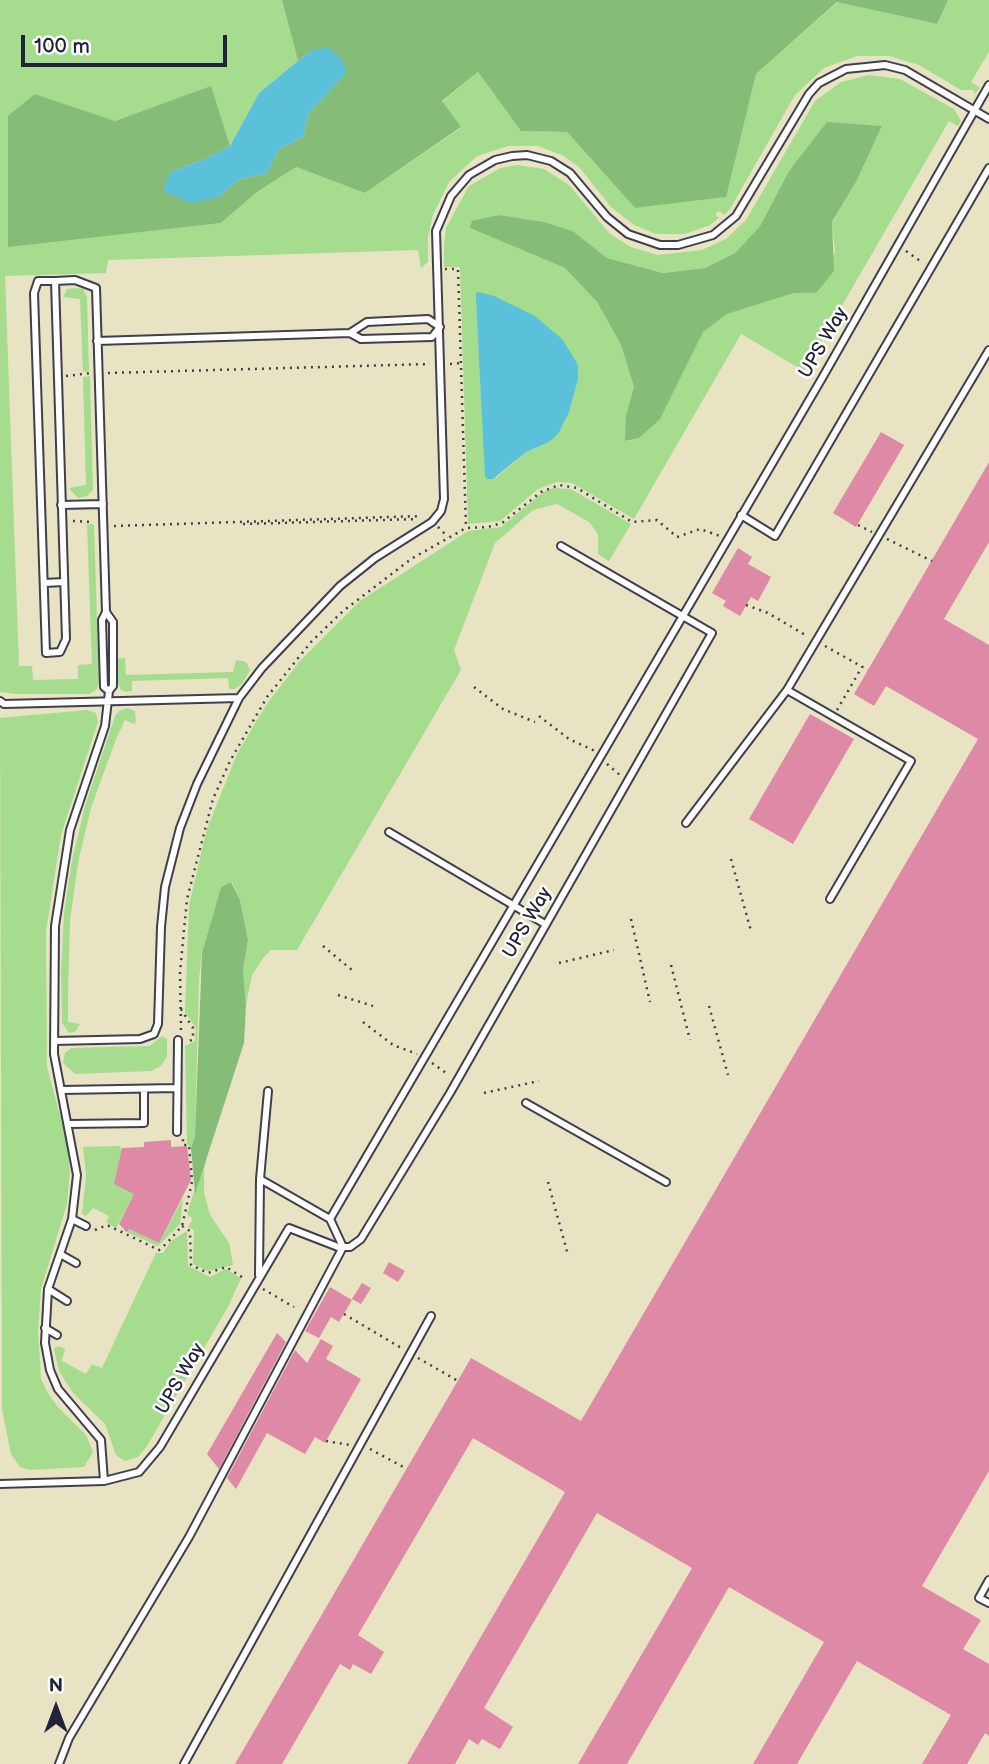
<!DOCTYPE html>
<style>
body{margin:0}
#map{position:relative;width:989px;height:1764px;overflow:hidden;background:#e8e3c2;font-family:"Balsamiq Sans",sans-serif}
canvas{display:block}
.north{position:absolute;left:21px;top:1673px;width:70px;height:70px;-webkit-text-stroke:5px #fff;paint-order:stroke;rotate:0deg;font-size:19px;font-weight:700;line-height:28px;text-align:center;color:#22223b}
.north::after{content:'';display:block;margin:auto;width:24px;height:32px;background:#22223b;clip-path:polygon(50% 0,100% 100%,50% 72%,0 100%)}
.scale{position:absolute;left:21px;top:35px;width:206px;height:32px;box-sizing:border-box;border:4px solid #22223b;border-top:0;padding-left:9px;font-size:21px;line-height:24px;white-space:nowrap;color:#22223b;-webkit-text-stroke:5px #fff;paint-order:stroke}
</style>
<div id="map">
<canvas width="989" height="1764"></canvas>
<div class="north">N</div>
<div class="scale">100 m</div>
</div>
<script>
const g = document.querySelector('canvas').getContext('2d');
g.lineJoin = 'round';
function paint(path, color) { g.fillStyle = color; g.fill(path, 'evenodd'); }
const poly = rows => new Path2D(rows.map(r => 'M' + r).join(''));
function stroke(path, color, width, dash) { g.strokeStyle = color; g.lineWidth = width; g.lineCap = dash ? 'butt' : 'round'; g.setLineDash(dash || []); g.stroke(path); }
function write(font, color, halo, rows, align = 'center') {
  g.font = font + ' "Balsamiq Sans",sans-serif'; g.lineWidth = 5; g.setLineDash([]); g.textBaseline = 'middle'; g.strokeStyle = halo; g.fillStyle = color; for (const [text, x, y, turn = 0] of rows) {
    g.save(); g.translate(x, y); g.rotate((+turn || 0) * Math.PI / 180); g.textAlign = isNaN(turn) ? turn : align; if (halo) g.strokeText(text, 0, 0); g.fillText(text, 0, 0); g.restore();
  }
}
paint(poly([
 [0,0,282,0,298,61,259,93,230,146,210,87,115,121,35,94,8,246,221,223,257,192,296,167,365,193,461,128,442,102,478,72,521,131,567,132,635,208,725,197,756,74,838,2,936,24,948,0,989,0,989,52,971,82,980,88,974,94,974,90,961,90,919,65,889,56,857,56,824,68,795,95,730,209,724,215,719,211,715,214,719,218,710,225,685,234,656,234,634,225,611,207,579,167,562,155,538,146,508,146,477,156,449,182,433,215,428,237,428,262,421,268,418,250,108,260,106,273,5,276,19,666,32,666,33,680,78,679,78,665,92,664,87,524,70,523,94,524,99,683,97,689,90,694,15,694,0,692],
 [868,75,900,79,954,109,961,121,958,126,949,121,804,371,741,334,634,519,572,483,557,482,538,489,500,521,468,524,460,267,444,267,444,245,446,228,469,186,500,168,517,165,544,169,569,185,610,234,631,247,658,255,702,250,726,239,746,220,815,101,841,82],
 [827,123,882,126,856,182,832,223,835,252,816,293,794,293,727,314,702,332,639,438,626,441,626,415,634,387,621,345,597,302,565,268,470,228,499,215,544,222,573,231,607,258,663,273,705,268,735,253,760,226,789,171],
 [476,301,549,442,526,452,497,477,487,479],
 [75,288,83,289,87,297,89,371,83,372,80,299,63,297,67,289],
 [90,376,93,490,87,496,78,498,69,488,86,485,83,377],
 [554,488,571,489,631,524,609,561,598,554,598,534,589,522,557,504,533,510,495,543,454,650,461,670,297,950,271,950,264,957,252,975,246,1005,243,969,248,940,240,900,232,882,221,887,202,953,199,979,195,1136,191,1148,187,1144,185,1046,195,1041,196,1028,185,1012,189,905,207,829,237,754,266,705,300,661,360,601,468,531,501,527,543,492],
 [125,658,126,675,233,672,236,660,246,662,250,670,242,684,234,689,229,689,228,678,132,681,132,691,127,692,121,690,118,683,117,659],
 [127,708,135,711,136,721,134,724,125,720,116,739,91,808,79,858,70,920,68,996,68,1022,80,1024,76,1031,69,1033,62,1023,61,971,64,913,72,860,85,806,115,716,119,711],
 [87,710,96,713,98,722,61,835,46,932,47,1066,67,1143,70,1170,67,1204,41,1289,38,1332,41,1378,46,1390,57,1406,86,1435,93,1452,84,1467,29,1470,20,1467,11,1454,2,1410,0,718],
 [162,1036,167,1039,167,1056,161,1066,151,1071,75,1074,63,1063,65,1053,71,1048,150,1046],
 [211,1135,204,1169,204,1193,210,1215,229,1243,233,1265,208,1271,193,1264,194,1230,188,1227,193,1219,187,1214],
 [120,1146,134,1194,116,1228,106,1222,109,1216,93,1208,86,1216,82,1214,86,1175,83,1147],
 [183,1198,180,1224,158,1246,122,1230,129,1229,159,1243],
 [187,1231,188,1266,210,1277,225,1269,241,1278,229,1305,147,1446,138,1457,125,1461,116,1455,105,1424,73,1393,59,1371,54,1349,58,1346,65,1349,62,1361,86,1374,92,1364,102,1368,156,1253,163,1253,171,1241]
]), '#a6dc8d');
paint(poly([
 [282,0,948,0,937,24,837,2,756,74,726,197,635,208,567,132,521,131,478,72,442,101,461,127,365,193,296,167,257,192,221,223,8,247,8,116,35,94,115,121,211,86,230,146,205,159,170,172,218,197,240,179,267,173,279,149,303,137,309,113,346,73,310,51,298,61],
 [827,122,882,126,856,182,832,222,834,271,816,293,794,293,727,314,703,332,660,419,639,438,625,441,626,415,634,387,621,345,597,302,565,268,470,228,472,221,499,215,544,222,573,231,607,258,663,273,705,268,735,253,760,226,789,171],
 [231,882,240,900,248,940,243,969,246,1005,244,1043,195,1194,191,1148,195,1136,202,953,221,887]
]), '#84bc78');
paint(poly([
 [328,47,343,61,346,73,309,113,303,137,279,149,267,173,240,179,218,197,191,203,163,191,170,172,205,159,230,146,259,93,310,51],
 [479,292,494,296,535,316,563,340,578,365,578,379,569,412,558,434,549,442,526,452,493,479,487,479,485,476,476,301,476,293]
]), '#5bc0d9');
paint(poly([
 [881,432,904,445,856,527,833,513],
 [989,462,989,542,944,619,989,645,989,1471,922,1586,981,1620,963,1649,989,1664,989,1736,985,1733,967,1764,922,1764,951,1715,857,1661,797,1764,753,1764,824,1642,729,1587,627,1764,578,1764,692,1568,597,1513,484,1708,513,1727,500,1749,482,1739,478,1745,469,1739,455,1764,407,1764,565,1492,473,1438,358,1635,384,1652,371,1674,353,1664,350,1670,340,1664,282,1764,235,1764,471,1358,581,1421,978,739,886,686,874,706,854,694],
 [738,548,752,557,748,564,771,577,758,601,751,597,740,616,723,606,726,601,712,593],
 [810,714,854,739,793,844,749,819],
 [171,1140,171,1147,187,1146,191,1180,159,1243,129,1229,127,1232,119,1224,134,1194,114,1184,122,1148,144,1147,144,1142],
 [389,1262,405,1271,398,1282,383,1273],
 [362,1283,371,1288,361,1304,352,1299],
 [330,1287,352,1300,339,1322,331,1317,319,1338,305,1331],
 [277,1333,286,1342,219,1469,207,1454],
 [321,1339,333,1346,326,1359,361,1379,325,1443,315,1437,305,1454,267,1433,236,1489,227,1478,295,1350,307,1363]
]), '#de89a5');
const service = poly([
 [55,281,38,281,34,293,46,653,60,652,66,639,55,281,75,280,96,288,106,612,102,620,104,687,109,691],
 [97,341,350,333,361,339,432,337,440,327,428,319,367,322,350,333],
 [61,505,103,504],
 [741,515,775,536,989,168],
 [44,583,64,582],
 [787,690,911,761,830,899],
 [0,701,4,704,239,698],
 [686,823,787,690,989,350],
 [389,832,545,924],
 [54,1041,140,1039,154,1034,158,1024,161,927,165,887,180,828,197,784,239,698,262,668,340,586,375,558,432,522,441,511,444,499,436,231,451,196,469,175,495,160,512,156,527,155,551,161,570,173,607,217,628,234,660,245,678,245,713,235,736,216,809,94,819,83,846,69,885,65,905,70,989,119],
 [62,1090,177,1088],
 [526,1103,666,1182],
 [69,1124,144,1123,144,1089],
 [177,1132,178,1040],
 [260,1179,268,1091],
 [72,1219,77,1175,54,1054,55,926,70,830,105,726,109,691,113,686,113,622,106,612],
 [330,1219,821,380,989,85],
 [86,1226,72,1219,48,1289,45,1343,50,1370,58,1389,101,1440,104,1481],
 [60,1254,76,1263],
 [259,1275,260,1179,330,1219,343,1247],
 [48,1289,67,1301],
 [45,1328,57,1335],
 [0,1484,104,1481,139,1472,160,1447,289,1228,338,1247,350,1247,361,1239,450,1093,712,633,561,546],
 [989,1580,979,1598,989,1603],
 [59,1764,69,1738,189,1537,343,1247],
 [184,1764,431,1316]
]);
stroke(service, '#403f4f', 10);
stroke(poly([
 [906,251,923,263],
 [445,269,458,269,466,528],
 [450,364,461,363],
 [108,373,430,364],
 [66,376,91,373],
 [73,521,94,522],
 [243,524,418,519],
 [858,525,872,532],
 [114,526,421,516],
 [438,527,448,537],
 [887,539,932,561],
 [746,605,768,613,807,636],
 [825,646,868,670],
 [474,687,503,709,535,722],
 [837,710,862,667],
 [539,716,569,739,595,751],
 [607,764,621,776],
 [731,859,751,931],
 [631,919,650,1002],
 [323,946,352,970],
 [559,963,614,950],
 [671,965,690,1040],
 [338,995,373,1006],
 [709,1006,728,1075],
 [181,1009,193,1028,193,1039,188,1042],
 [363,1022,393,1045,417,1054],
 [181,1030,180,972,187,899,213,799,230,761,267,697,311,642,342,612,411,559,466,528,488,527,502,523,541,492,559,485,577,488,632,522,657,520,677,537,700,529,720,536],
 [432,1063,449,1075],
 [484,1093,539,1081],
 [548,1182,568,1255],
 [182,1226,190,1231,191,1265,208,1273,226,1267,242,1277],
 [95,1230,107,1225,159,1250,166,1244,182,1226,192,1182,189,1145,183,1145,183,1139],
 [263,1289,294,1307],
 [344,1314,403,1349],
 [418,1358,458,1381],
 [326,1441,350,1445],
 [370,1449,407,1469]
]), '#403f4f', 2.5, [2, 5]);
stroke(service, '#fff', 6);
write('19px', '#22223b', '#fff', [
 ["UPS Way",824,343,-60],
 ["UPS Way",528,923,-60],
 ["UPS Way",181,1379,-60]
]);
</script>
